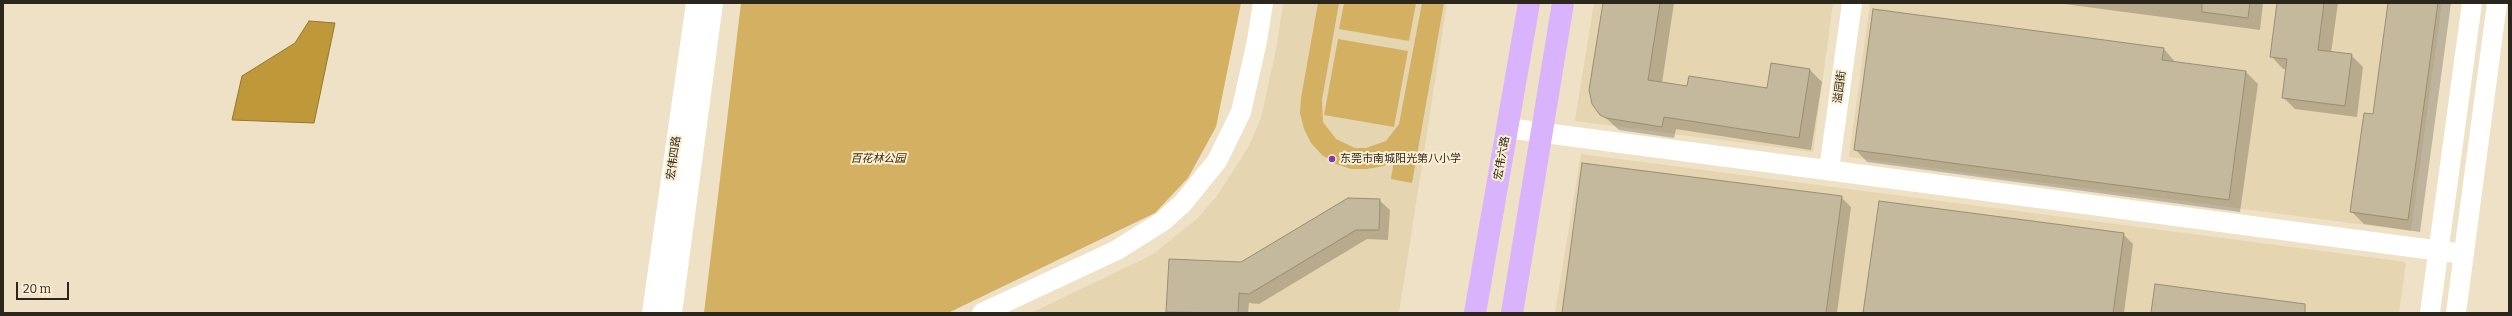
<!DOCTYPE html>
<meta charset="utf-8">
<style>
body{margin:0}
#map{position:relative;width:2512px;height:316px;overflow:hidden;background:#eee1c5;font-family:Bitter,serif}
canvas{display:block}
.frame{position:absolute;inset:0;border:4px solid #2c271c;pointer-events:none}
.scale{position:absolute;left:16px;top:282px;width:53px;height:18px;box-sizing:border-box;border:2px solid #2c271c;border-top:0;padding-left:5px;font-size:12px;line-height:14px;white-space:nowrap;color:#2c271c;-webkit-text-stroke:3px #fceed2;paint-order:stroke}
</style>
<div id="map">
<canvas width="2512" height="316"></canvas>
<div class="frame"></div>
<div class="scale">20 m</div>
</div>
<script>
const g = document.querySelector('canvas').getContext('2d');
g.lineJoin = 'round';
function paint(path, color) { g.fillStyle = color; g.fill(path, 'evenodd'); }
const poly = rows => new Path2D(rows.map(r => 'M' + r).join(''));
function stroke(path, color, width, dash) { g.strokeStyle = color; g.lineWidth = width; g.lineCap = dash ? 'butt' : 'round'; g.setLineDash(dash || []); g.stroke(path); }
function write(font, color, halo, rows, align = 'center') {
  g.font = font + ' Bitter,"Noto Sans SC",serif'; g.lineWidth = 4; g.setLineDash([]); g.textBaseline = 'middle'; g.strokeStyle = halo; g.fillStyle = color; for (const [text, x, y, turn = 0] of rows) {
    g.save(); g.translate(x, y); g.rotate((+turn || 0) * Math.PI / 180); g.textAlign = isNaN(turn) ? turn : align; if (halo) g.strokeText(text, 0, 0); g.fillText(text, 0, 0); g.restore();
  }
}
paint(poly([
 [1283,3,1447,3,1399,313,1031,313,1152,255,1198,218,1217,196,1249,146,1261,118,1277,45],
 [1594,3,1833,3,1813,152,1575,121],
 [1870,3,2442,3,2411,231,1849,157],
 [1581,154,2406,262,2399,313,1555,313]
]), '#e5d5b1');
paint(poly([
 [741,3,1241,3,1216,127,1188,178,1155,213,948,313,704,313],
 [1318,3,1339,3,1322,100,1323,122,1336,139,1355,148,1366,148,1386,141,1399,124,1422,3,1444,3,1412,183,1391,179,1394,160,1384,166,1367,169,1351,169,1336,164,1322,155,1311,143,1304,129,1300,113,1301,98],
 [1344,3,1416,3,1409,41,1339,29],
 [1338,39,1408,51,1394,127,1324,115]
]), '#d4b162');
const water = poly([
 [309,21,335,23,314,123,232,120,242,76,295,43,309,21]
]);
paint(water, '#bf983a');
stroke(water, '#937631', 1);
paint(poly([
 [1605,3,1674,3,1662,83,1688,87,1768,89,1810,70,1822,82,1811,150,1676,129,1674,138,1619,130,1596,109],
 [2057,3,2263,3,2260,30],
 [2278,3,2338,3,2331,53,2351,55,2363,67,2357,117,2295,109,2283,97,2287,69,2283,69,2271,56],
 [2389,3,2451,3,2420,232,2364,224,2352,212,2374,115],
 [2164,49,2176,63,2246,72,2258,84,2240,212,1867,162,1855,149],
 [1841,197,1851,207,1837,313,1563,313],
 [1379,200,1390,210,1388,240,1367,239,1259,304,1249,303,1248,313,1167,313,1170,260,1241,263],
 [2123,234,2133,244,2124,313,1864,313]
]), '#0003');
const building = poly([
 [1603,3,1660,3,1648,80,1687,86,1689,76,1767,88,1771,63,1810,69,1799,138,1664,117,1662,127,1606,118,1600,115,1592,104,1589,90,1603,3],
 [2202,3,2250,3,2248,18,2202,12,2202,3],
 [2277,3,2324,3,2318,50,2352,54,2345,106,2282,98,2287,59,2270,57,2277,3],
 [2388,3,2438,3,2408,220,2350,212,2364,113,2373,114,2388,3],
 [1873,9,2164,48,2162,60,2246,71,2229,200,1854,150,1873,9],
 [1582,163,1842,196,1826,313,1562,313,1582,163],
 [1348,198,1380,199,1379,230,1356,230,1249,294,1239,293,1238,313,1166,312,1169,259,1241,262,1348,198],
 [1879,201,2124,233,2113,313,1863,313,1879,201],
 [2155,284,2305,304,2305,313,2151,313,2155,284]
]);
paint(building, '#c4b89d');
stroke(building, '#9a8e74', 1);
stroke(poly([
 [1507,128,2464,254],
 [1829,170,1852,3],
 [652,313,696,3],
 [672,313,713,3],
 [982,313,1117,250,1163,221,1183,203,1217,161,1241,112,1257,41,1263,3],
 [2430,313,2472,3],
 [2456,313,2497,3]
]), '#fff', 20);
stroke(poly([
 [1475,313,1529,3],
 [1512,313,1563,3]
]), '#d9b3fc', 22);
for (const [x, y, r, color] of [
 [1332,159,4,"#7b3baf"]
]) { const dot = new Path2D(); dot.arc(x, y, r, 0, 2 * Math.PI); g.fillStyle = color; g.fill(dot); stroke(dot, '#fceed2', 1.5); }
write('11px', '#2c271c', '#fceed2', [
 ["溢园街",1840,87,-82],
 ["宏伟四路",674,158,-82],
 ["宏伟六路",1502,158,-80]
]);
write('italic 11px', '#382800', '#fceed2', [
 ["百花林公园",878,159]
]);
write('11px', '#2c271c', '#fceed2', [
 ["东莞市南城阳光第八小学",1340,159]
], 'left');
</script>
